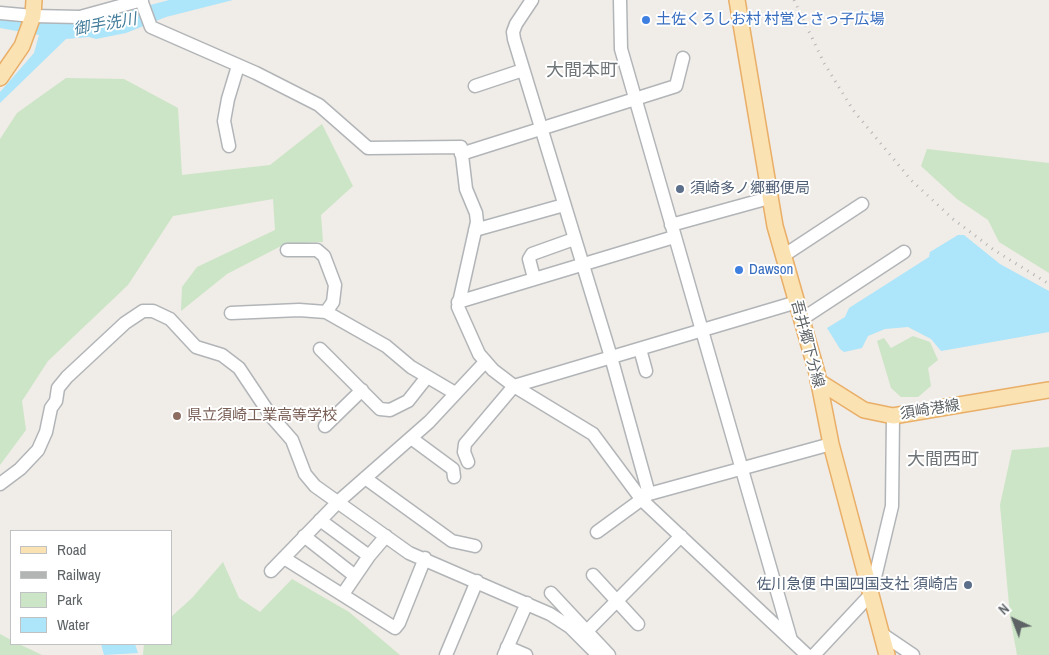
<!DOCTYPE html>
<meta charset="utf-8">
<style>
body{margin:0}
#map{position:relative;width:1049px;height:655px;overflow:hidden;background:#f0ece7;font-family:"Archivo Narrow",sans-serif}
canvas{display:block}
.legend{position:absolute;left:10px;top:530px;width:162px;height:115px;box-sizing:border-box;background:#fff;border:1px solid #bfc1c2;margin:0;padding:6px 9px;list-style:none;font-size:15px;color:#5e6366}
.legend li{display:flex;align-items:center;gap:10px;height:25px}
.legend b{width:25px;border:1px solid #bfc1c2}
.north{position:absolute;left:989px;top:595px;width:50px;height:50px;-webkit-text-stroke:4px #fff;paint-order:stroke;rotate:317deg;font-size:14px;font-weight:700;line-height:20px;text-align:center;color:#5e6366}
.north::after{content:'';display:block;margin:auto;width:18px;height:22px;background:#5e6366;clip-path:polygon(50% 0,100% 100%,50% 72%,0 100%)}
</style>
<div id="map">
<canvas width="1049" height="655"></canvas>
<ul class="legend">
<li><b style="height:6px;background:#fae2b2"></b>Road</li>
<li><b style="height:6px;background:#b3b4b4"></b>Railway</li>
<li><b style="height:14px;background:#cbe5c6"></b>Park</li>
<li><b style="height:14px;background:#ade5fa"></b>Water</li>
</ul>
<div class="north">N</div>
</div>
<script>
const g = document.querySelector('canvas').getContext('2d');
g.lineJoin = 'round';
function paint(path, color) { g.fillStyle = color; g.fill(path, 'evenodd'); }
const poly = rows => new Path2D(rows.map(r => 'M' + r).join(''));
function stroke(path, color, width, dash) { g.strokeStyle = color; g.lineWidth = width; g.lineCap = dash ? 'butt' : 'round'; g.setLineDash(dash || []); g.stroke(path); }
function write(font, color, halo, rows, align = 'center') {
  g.font = font + ' "Archivo Narrow","Noto Sans JP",sans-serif'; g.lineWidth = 4; g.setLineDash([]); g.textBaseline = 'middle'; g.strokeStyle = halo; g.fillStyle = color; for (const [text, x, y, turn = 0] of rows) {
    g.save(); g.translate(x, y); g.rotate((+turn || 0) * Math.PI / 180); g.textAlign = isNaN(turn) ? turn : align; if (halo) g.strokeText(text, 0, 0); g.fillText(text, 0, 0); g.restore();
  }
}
paint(poly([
 [66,78,124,79,178,108,182,175,270,165,322,124,353,186,321,215,323,242,285,244,227,274,181,311,182,287,197,267,275,230,273,199,173,216,128,285,48,361,22,401,26,430,0,465,0,139,17,113],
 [927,149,1049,163,1049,273,999,242,988,220,957,199,921,166],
 [913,336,930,342,938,360,928,368,931,386,918,397,901,397,891,388,877,341,884,338,891,348],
 [1049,447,1049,655,1017,655,1010,616,1000,505,1012,450],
 [223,562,239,598,260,612,292,579,349,612,400,655,143,655,144,644,171,644,171,617,192,598],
 [0,634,11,640,11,644,19,644,42,655,0,655]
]), '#cbe5c6');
paint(poly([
 [169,0,233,0,166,17,126,33,96,39,89,37,66,39,0,103,0,92,34,53,39,35,0,28,0,19,45,23,83,23],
 [958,235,964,235,1000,264,1049,291,1049,332,941,351,931,339,908,327,885,329,868,336,862,348,844,352,840,349,827,328,845,317,849,308,929,257,930,252],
 [101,644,135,644,138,653,104,655]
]), '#ade5fa');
const minor = poly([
 [141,0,151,27,256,73,319,105,368,148,461,147,466,189,476,213,477,222,458,307,479,354,493,370,514,386,593,434,642,500,807,655],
 [532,0,516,24,513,32,514,39,611,357,649,494],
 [620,0,621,49,791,640],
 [0,13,33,16,80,17,142,0],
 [475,86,523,70],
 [229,146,224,121,228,99,238,66],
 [461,154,676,86,683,58],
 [671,225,769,198],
 [475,230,564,205],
 [287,250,317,250,324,256,335,285,333,302,326,312],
 [783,256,862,204],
 [534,278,529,259,532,254,574,239],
 [458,302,674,237],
 [231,313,299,310,326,312,386,346,411,367,455,393],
 [802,319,904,252],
 [320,349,380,409,390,410,408,401,427,377],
 [640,349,646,371],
 [325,426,362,390],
 [411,438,453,469,454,477],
 [468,462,464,452,465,444,514,386,797,302],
 [365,478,452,541,475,546],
 [0,484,20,469,38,450,46,432,51,408,56,401,58,388,67,377,125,323,143,311,153,311,170,319,196,347,222,355,239,368,271,416,292,440,305,474,315,486,409,553,550,614,570,627,598,655],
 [320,520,369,556],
 [597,532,649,494,831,444],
 [304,536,355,576],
 [284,558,395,628,399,623,425,558],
 [271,571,339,501,429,422,485,362],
 [593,575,638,624],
 [551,593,609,655],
 [343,594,369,556,386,536],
 [587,631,681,536],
 [882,634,913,655],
 [507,647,526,655],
 [446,655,477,581],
 [504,655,527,603],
 [814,655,871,594,892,506,893,416]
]);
const major = poly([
 [737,0,775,226,817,373,831,444,887,655],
 [0,78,22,46,33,16,34,0],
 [818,381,864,410,893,416,1049,390]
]);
stroke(minor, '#b2b5b8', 15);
stroke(major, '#e9ae67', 18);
stroke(minor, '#fff', 12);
stroke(major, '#fae2b2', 15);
stroke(poly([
 [794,0,824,63,853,110,911,180,953,219,994,250,1049,284]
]), '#b3b4b4', 3, [1, 6]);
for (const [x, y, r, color] of [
 [646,20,5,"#3f7fe0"],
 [680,189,5,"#5c6f8a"],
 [739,270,5,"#3f7fe0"],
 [177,416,5,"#8d6e63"],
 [968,585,5,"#5c6f8a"]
]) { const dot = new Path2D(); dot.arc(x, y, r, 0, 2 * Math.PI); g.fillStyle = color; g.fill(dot); stroke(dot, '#fff', 2); }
write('15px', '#366cbe', '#fff', [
 ["土佐くろしお村 村営とさっ子広場",656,20],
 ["Dawson",749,270]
], 'left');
write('15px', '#4e5e75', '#fff', [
 ["須崎多ノ郷郵便局",690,189],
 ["佐川急便 中国四国支社 須崎店",958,585,"right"]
], 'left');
write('15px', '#5e6366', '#fff', [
 ["吾井郷下分線",807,344,75],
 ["須崎港線",930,410,-9]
]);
write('15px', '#785e54', '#fff', [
 ["県立須崎工業高等学校",187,416]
], 'left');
write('italic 16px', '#437d9b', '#fff', [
 ["御手洗川",105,25,-10]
]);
write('18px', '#707578', '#fff', [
 ["大間本町",582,71],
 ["大間西町",943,460]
]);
</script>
